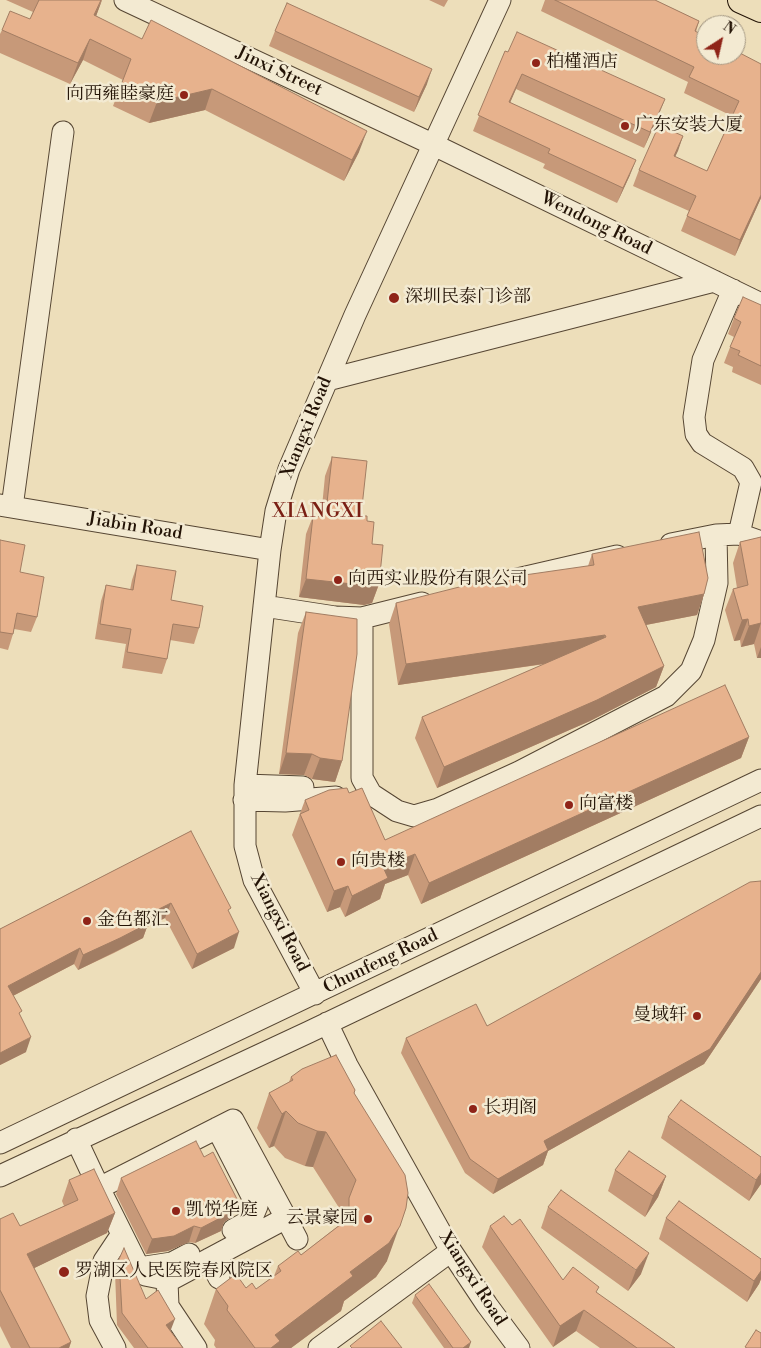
<!DOCTYPE html>
<meta charset="utf-8">
<style>
body{margin:0}
#map{position:relative;width:761px;height:1348px;overflow:hidden;background:#eddeba;font-family:"Libre Bodoni",serif}
canvas{display:block}
.north{position:absolute;left:696px;top:15px;width:50px;height:50px;box-sizing:border-box;background:#f3ead2;border:1px solid #a09480;border-radius:50%;rotate:35deg;font-size:14px;font-weight:700;line-height:20px;text-align:center;color:#231306}
.north::after{content:'';display:block;margin:auto;width:18px;height:22px;background:#8f2418;clip-path:polygon(50% 0,100% 100%,50% 72%,0 100%)}
</style>
<div id="map">
<canvas width="761" height="1348"></canvas>
<div class="north">N</div>
</div>
<script>
const g = document.querySelector('canvas').getContext('2d');
g.lineJoin = 'round';
const poly = rows => new Path2D(rows.map(r => 'M' + r).join(''));
function stroke(path, color, width, dash) { g.strokeStyle = color; g.lineWidth = width; g.lineCap = dash ? 'butt' : 'round'; g.setLineDash(dash || []); g.stroke(path); }
function paint(path, color) { g.fillStyle = color; g.fill(path, 'evenodd'); }
function write(font, color, halo, rows, align = 'center') {
  g.font = font + ' "Libre Bodoni","Noto Serif SC",serif'; g.lineWidth = 5; g.setLineDash([]); g.textBaseline = 'middle'; g.strokeStyle = halo; g.fillStyle = color; for (const [text, x, y, turn = 0] of rows) {
    g.save(); g.translate(x, y); g.rotate((+turn || 0) * Math.PI / 180); g.textAlign = isNaN(turn) ? turn : align; if (halo) g.strokeText(text, 0, 0); g.fillText(text, 0, 0); g.restore();
  }
}
const minor = poly([
 [125,0,432,144,761,304],
 [733,290,703,360,694,417,696,434,702,443,743,468,751,482,739,534],
 [327,380,714,281],
 [0,505,270,550],
 [12,507,63,132],
 [671,544,716,535,739,534,761,542],
 [513,580,617,556],
 [264,606,335,617,362,618,422,603],
 [362,618,362,778,371,794,397,811,414,816,438,809,519,772,666,696,691,671,704,640,717,583,716,535],
 [245,785,303,787],
 [244,800,285,801,336,797],
 [315,994,254,880,245,846,245,785,270,550,276,511,289,469,355,315,500,0],
 [327,1023,347,1065,451,1251,487,1305,519,1348],
 [217,1128,257,1206,251,1220,233,1230],
 [76,1139,99,1188,139,1268,145,1275,170,1280,286,1218,233,1120,99,1188],
 [0,1143,761,780],
 [0,1176,309,1032,761,816],
 [286,1218,297,1239],
 [209,1259,219,1278],
 [139,1268,172,1263,189,1254],
 [167,1281,168,1306,196,1348],
 [115,1348,100,1320,97,1296,104,1261,122,1234],
 [319,1348,451,1251]
]);
const major = poly([
 [741,0,761,9]
]);
stroke(minor, '#564633', 23);
stroke(major, '#231306', 28);
stroke(minor, '#f3ead2', 21);
stroke(major, '#eddeba', 26);
paint(poly([
 [6,0,102,0,96,16,359,152,344,181,205,110,149,123,113,106,123,80,83,60,70,84,0,53,0,34,2,30,30,19,33,12],
 [429,0,448,0,444,7],
 [545,0,655,0,699,21,696,32,736,55,761,198,735,256,681,231,689,211,633,186,639,170,683,136,675,157,707,171,732,116,684,93,688,82,541,11],
 [275,31,427,84,414,112,269,46],
 [505,51,659,114,644,148,516,89,510,102,630,175,617,203,543,168,545,164,473,131],
 [761,305,761,385,732,372,733,367,724,363,734,337,728,334,734,318],
 [332,457,361,516,367,521,372,544,379,584,372,603,364,605,299,597,306,534,313,516,321,517,325,476],
 [761,537,761,658,757,658,754,644,741,647,740,640,734,641,725,610,733,589,737,588,733,563,740,542],
 [0,540,20,572,37,617,31,632,14,629,13,634,8,650,0,648],
 [592,554,704,594,697,615,646,625,664,666,656,687,590,721,437,788,415,738,422,717,545,664,398,685,389,624,396,603,588,566],
 [137,565,171,600,199,628,194,644,170,640,167,659,162,674,122,668,126,644,95,639,101,601,106,585,130,590,132,580],
 [306,612,342,761,335,782,312,779,304,775,279,774,298,633],
 [749,737,741,758,421,904,408,875,385,884,380,899,345,917,340,907,327,912,292,835,305,800,349,793,385,840],
 [191,831,229,913,234,948,192,969,165,918,147,927,143,938,114,953,78,970,74,964,13,996,20,1016,26,1052,0,1065,0,929],
 [761,881,761,979,704,1064,548,1151,543,1165,493,1194,465,1173,401,1053,406,1038,487,1026],
 [291,1077,355,1090,354,1094,387,1261,376,1277,344,1301,341,1311,291,1348,216,1348,214,1345,215,1340,204,1324,216,1289,246,1288,256,1289,274,1276,278,1266,301,1255,338,1226,343,1214,313,1167,305,1166,285,1158,274,1146,269,1148,257,1128,269,1093,289,1082],
 [668,1117,761,1184,749,1201,661,1138],
 [204,1157,238,1201,233,1216,224,1222,221,1231,195,1243,189,1242,168,1251,146,1254,116,1194,121,1178],
 [615,1170,666,1176,658,1197,645,1217,608,1191],
 [69,1180,115,1213,107,1233,34,1268,71,1342,69,1348,11,1348,0,1326,0,1219,20,1226,64,1206,62,1201],
 [548,1207,641,1274,628,1291,541,1228],
 [666,1218,761,1259,761,1279,759,1284,747,1302,659,1239],
 [512,1225,563,1280,597,1293,675,1348,600,1348,576,1331,553,1347,482,1247,490,1226],
 [119,1259,146,1299,183,1348,134,1348,117,1325,115,1272],
 [415,1295,469,1348,444,1348,412,1303]
]), '#c79979');
paint(poly([
 [102,0,95,19,94,15],
 [90,39,83,60,70,84,78,63],
 [432,69,427,84,414,112,419,97],
 [522,74,516,89,504,117,509,102],
 [212,89,205,110,149,123,157,102],
 [665,99,659,114,644,148,650,132],
 [367,131,359,152,344,181,352,160],
 [683,136,678,151,668,171,674,156],
 [636,160,630,175,617,203,623,188],
 [761,195,761,198,735,256,740,240],
 [306,579,379,584,372,603,364,605,299,597],
 [704,594,697,615,630,628,638,607],
 [748,619,740,640,734,641,742,620],
 [761,623,754,644,741,647,749,626],
 [605,635,598,656,398,685,406,664],
 [761,647,761,658,757,658],
 [664,666,656,687,590,721,437,788,444,767],
 [749,737,741,758,421,904,429,883],
 [286,753,312,754,304,775,279,774],
 [320,758,342,761,335,782,312,779],
 [415,854,408,875,385,884,380,899,345,917,352,896,383,867],
 [348,886,340,907,327,912,334,891],
 [171,903,165,918,147,927,143,938,78,970,83,955,145,916],
 [239,932,234,948,192,969,197,954],
 [80,948,74,964,3,1001,8,986],
 [761,972,761,979,704,1064,548,1151,543,1165,493,1194,498,1179,544,1141],
 [31,1037,26,1052,0,1065,0,1053],
 [286,1111,274,1146,269,1148,282,1114],
 [317,1131,326,1132,313,1167,305,1166],
 [761,1173,761,1184,749,1201,756,1180],
 [666,1176,658,1197,645,1217,653,1196],
 [238,1201,233,1216,224,1222,221,1231,195,1243,201,1228],
 [406,1208,387,1261,376,1277,344,1301,341,1311,291,1348,271,1348,275,1335,350,1272],
 [115,1213,107,1233,20,1275,27,1254],
 [194,1226,189,1242,168,1251,146,1254,152,1239],
 [649,1253,641,1274,628,1291,636,1270],
 [761,1271,761,1279,759,1284,747,1302,754,1281],
 [584,1310,576,1331,553,1347,560,1326],
 [175,1319,170,1332,166,1325],
 [71,1342,69,1348,59,1348],
 [471,1342,469,1348,463,1348]
]), '#a27d63');
const building = poly([
 [39,0,101,0,94,15,142,39,151,20,367,131,352,160,212,89,157,102,121,85,131,59,90,39,78,63,2,30,10,11,30,19,39,0],
 [555,0,655,0,699,21,695,31,706,37,706,55,736,55,736,51,761,64,761,195,740,240,687,216,696,196,639,170,659,125,683,136,674,156,707,171,739,101,689,77,694,67,555,0],
 [287,3,432,69,419,97,275,31,287,3],
 [517,32,665,99,650,132,522,74,509,102,636,160,623,188,548,153,550,149,478,115,505,51,508,52,517,32],
 [743,297,761,305,761,366,738,355,740,351,730,347,741,322,734,318,743,297],
 [332,457,367,461,361,516,367,516,367,521,374,522,372,544,383,545,379,584,371,586,306,579,313,516,322,517,323,512,326,512,332,457],
 [699,532,708,578,704,594,638,607,664,666,597,700,444,767,422,717,606,637,605,635,406,664,396,603,483,581,594,565,592,554,699,532],
 [761,537,761,623,749,626,748,619,742,620,733,589,748,585,740,542,761,537],
 [0,540,25,545,20,572,44,577,37,617,17,613,13,634,0,632,0,540],
 [137,565,176,571,171,600,203,606,199,628,173,624,167,659,127,652,131,629,100,624,106,585,133,590,137,565],
 [306,612,357,619,357,654,342,761,320,758,312,754,286,753,306,612],
 [725,685,749,737,429,883,415,854,383,867,388,878,352,896,348,886,334,891,300,814,309,810,305,800,329,790,347,788,349,793,362,788,385,840,725,685],
 [191,831,231,908,228,910,239,932,197,954,171,903,145,916,149,923,120,938,83,955,80,948,8,986,22,1011,19,1013,31,1037,0,1053,0,929,191,831],
 [761,881,761,972,710,1049,544,1141,548,1150,498,1179,470,1159,406,1038,476,1004,487,1026,750,882,761,881],
 [336,1055,355,1090,354,1093,405,1175,408,1193,406,1208,400,1226,389,1243,350,1272,353,1276,275,1335,280,1341,271,1348,255,1348,227,1310,228,1306,216,1289,236,1274,246,1288,252,1283,256,1289,281,1271,278,1266,298,1251,301,1255,349,1218,349,1198,356,1180,326,1132,317,1131,298,1123,286,1111,282,1114,269,1093,293,1080,291,1077,302,1069,336,1055],
 [681,1100,761,1157,761,1173,756,1180,668,1117,681,1100],
 [196,1141,204,1157,213,1152,238,1201,228,1208,226,1215,201,1228,194,1226,174,1236,152,1239,121,1178,196,1141],
 [629,1151,666,1176,653,1196,615,1170,629,1151],
 [94,1169,115,1213,27,1254,71,1342,59,1348,30,1348,0,1290,0,1219,13,1213,20,1226,78,1200,69,1180,94,1169],
 [561,1190,649,1253,636,1270,548,1207,561,1190],
 [679,1201,761,1259,761,1271,754,1281,666,1218,679,1201],
 [504,1216,512,1225,520,1219,563,1280,573,1267,599,1287,596,1292,675,1348,637,1348,584,1310,560,1326,490,1226,504,1216],
 [124,1248,146,1299,158,1290,175,1319,166,1325,183,1348,148,1348,122,1313,119,1259,124,1248],
 [429,1284,471,1342,463,1348,453,1348,415,1295,429,1284],
 [381,1321,402,1348,352,1348,350,1346,381,1321],
 [756,1330,761,1333,761,1348,747,1348,745,1347,756,1330]
]);
paint(building, '#e7b28d');
stroke(building, '#a27d63', 1);
for (const [x, y, r, color] of [
 [536,63,5,"#8f2418"],
 [184,95,5,"#8f2418"],
 [625,126,5,"#8f2418"],
 [394,298,6,"#8f2418"],
 [338,580,5,"#8f2418"],
 [569,805,5,"#8f2418"],
 [341,862,5,"#8f2418"],
 [87,921,5,"#8f2418"],
 [697,1016,5,"#8f2418"],
 [473,1109,5,"#8f2418"],
 [176,1211,5,"#8f2418"],
 [368,1219,5,"#8f2418"],
 [64,1272,6,"#8f2418"]
]) { const dot = new Path2D(); dot.arc(x, y, r, 0, 2 * Math.PI); g.fillStyle = color; g.fill(dot); stroke(dot, '#f3ead2', 2); }
write('18px', '#231306', '#f3ead2', [
 ["柏槿酒店",546,63],
 ["向西雍睦豪庭",174,95,"right"],
 ["广东安装大厦",635,126],
 ["深圳民泰门诊部",405,298],
 ["向西实业股份有限公司",348,580],
 ["向富楼",579,805],
 ["向贵楼",351,862],
 ["金色都汇",97,921],
 ["曼域轩",687,1016,"right"],
 ["长玥阁",483,1109],
 ["凯悦华庭",186,1211],
 ["云景豪园",358,1219,"right"],
 ["罗湖区人民医院春风院区",75,1272]
], 'left');
write('18px', '#231306', '#f3ead2', [
 ["Jinxi Street",279,72,25],
 ["Wendong Road",596,224,26],
 ["Xiangxi Road",307,428,-68],
 ["Jiabin Road",135,527,9],
 ["Xiangxi Road",279,923,63],
 ["Chunfeng Road",381,962,-26],
 ["Xiangxi Road",472,1279,57]
]);
g.letterSpacing = '1px';
write('20px', '#7a1f14', '#f3ead2', [
 ["XIANGXI",318,512]
]);
g.letterSpacing = '0px';
</script>
